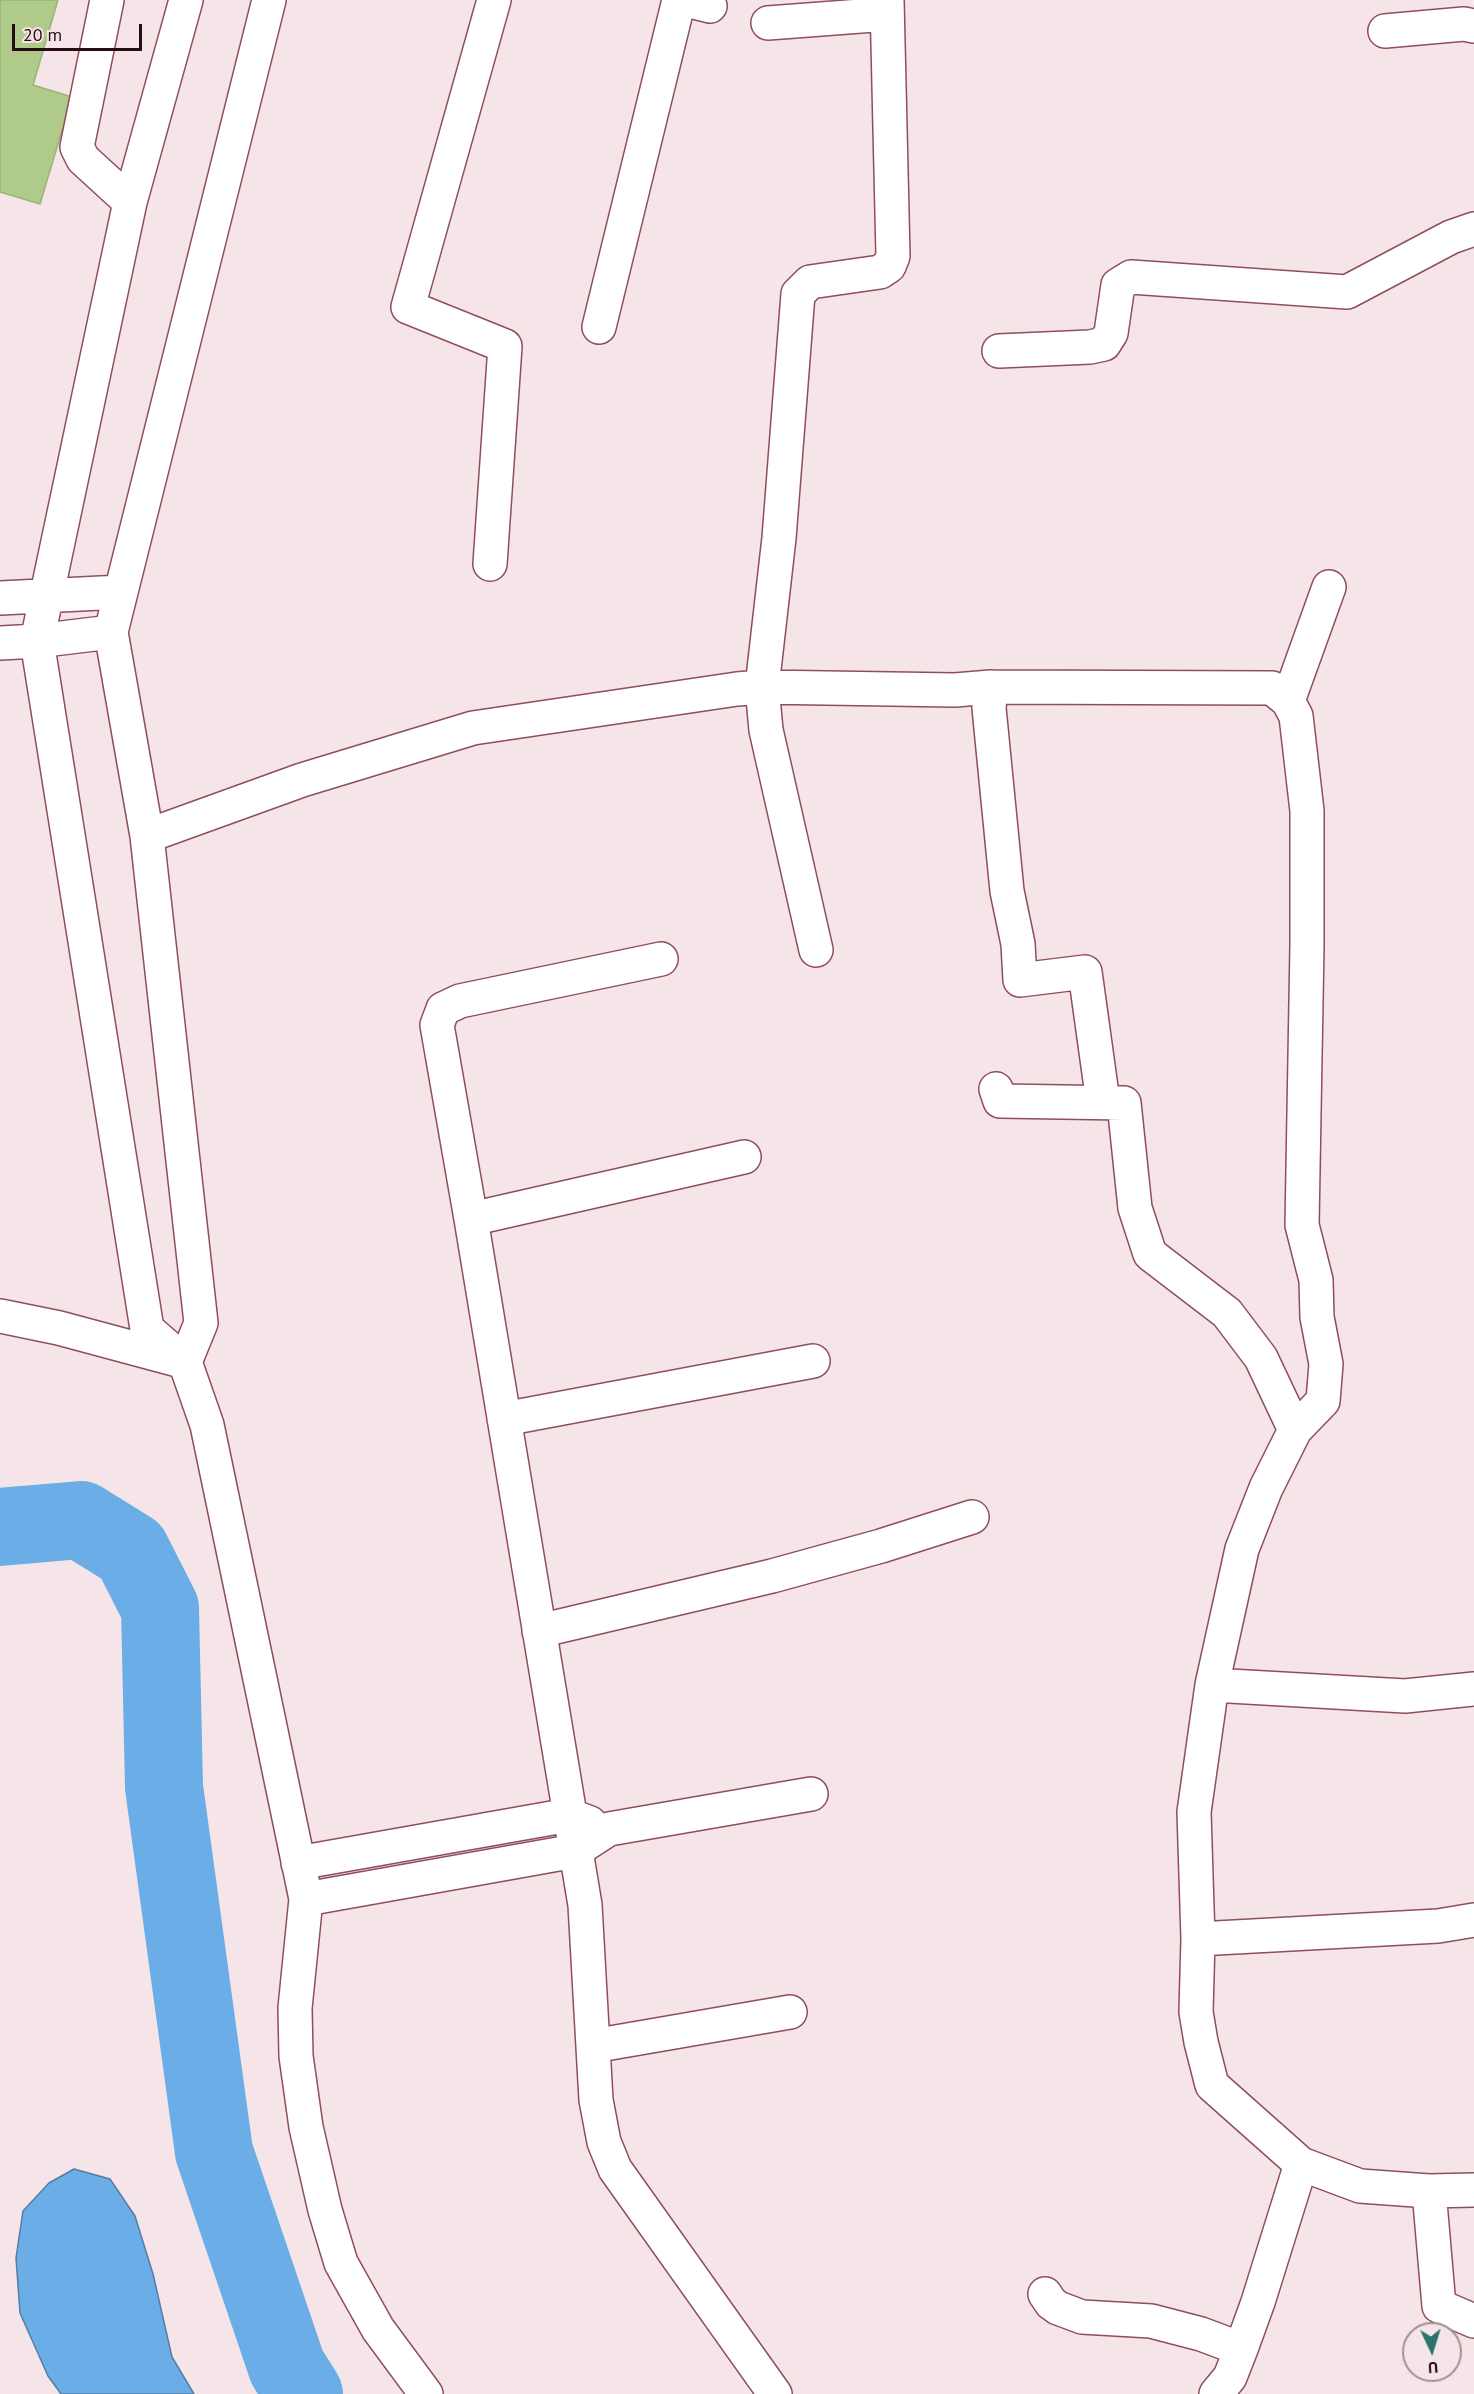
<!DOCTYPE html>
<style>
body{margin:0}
#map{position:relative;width:1474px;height:2394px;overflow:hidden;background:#f6e5e8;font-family:"PT Sans",sans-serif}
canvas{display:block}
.north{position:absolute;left:1402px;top:2322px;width:60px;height:60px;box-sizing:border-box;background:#f6e5e8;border:2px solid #a38e93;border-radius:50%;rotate:176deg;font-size:16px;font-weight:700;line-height:24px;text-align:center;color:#270c13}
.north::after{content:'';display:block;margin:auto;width:21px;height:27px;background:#2b736c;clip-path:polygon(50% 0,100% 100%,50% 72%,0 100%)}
.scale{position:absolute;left:12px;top:24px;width:130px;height:27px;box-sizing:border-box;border:3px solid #270c13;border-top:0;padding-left:8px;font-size:18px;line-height:21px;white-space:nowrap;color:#270c13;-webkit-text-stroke:4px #f6e5e8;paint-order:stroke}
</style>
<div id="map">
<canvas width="1474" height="2394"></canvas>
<div class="north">U</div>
<div class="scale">20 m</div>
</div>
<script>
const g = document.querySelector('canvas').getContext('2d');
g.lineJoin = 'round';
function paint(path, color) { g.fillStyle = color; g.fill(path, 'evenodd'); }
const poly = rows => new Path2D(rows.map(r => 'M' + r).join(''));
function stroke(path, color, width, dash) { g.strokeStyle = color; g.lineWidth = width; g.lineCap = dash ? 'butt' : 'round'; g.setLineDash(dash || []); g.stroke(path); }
const water = poly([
 [74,2169,110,2179,135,2216,153,2274,172,2357,194,2394,61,2394,48,2376,20,2313,16,2258,23,2211,49,2183,74,2169]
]);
paint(water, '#6aade7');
stroke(water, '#567da7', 1.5);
stroke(poly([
 [0,1527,81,1520,131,1551,160,1608,164,1787,214,2152,287,2367,304,2394]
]), '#6aade7', 78);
const building = poly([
 [0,0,58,0,33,85,72,97,40,204,0,192,0,0]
]);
paint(building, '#b0ca89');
stroke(building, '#9ab474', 1.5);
const minor = poly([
 [107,0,77,147,83,159,130,202],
 [186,0,130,202,37,641,147,1329,185,1362,207,1425,306,1899,295,2008,296,2056,306,2127,325,2210,341,2263,378,2329,426,2394],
 [686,0,710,6],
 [768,23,887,14],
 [1385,31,1464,24,1474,26],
 [599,327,679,0],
 [999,351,1090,347,1104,344,1111,333,1118,285,1131,277,1347,292,1451,237,1474,229],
 [490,564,505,346,408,307,494,0],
 [0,598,121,592],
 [0,643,37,641,111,632],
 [991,687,989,708,1007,891,1018,944,1020,980,1085,972,1103,1102],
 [1288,701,1329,587],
 [147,836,302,780,473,728,737,689,762,687,955,690,991,687,1272,688,1288,701,1296,716,1307,811,1307,945,1302,1225,1316,1280,1317,1317,1326,1364,1323,1401,1295,1430,1266,1488,1242,1549,1212,1685,1194,1812,1198,1939,1196,2012,1201,2042,1212,2085,1301,2164,1360,2186,1429,2191,1474,2190],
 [816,950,766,730,762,687,779,538,798,294,810,282,880,272,889,266,893,256,887,0],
 [661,959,460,1001,443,1009,437,1025,471,1219,585,1905,596,2100,604,2142,615,2169,775,2394],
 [996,1089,1000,1101,1124,1103,1135,1208,1150,1254,1227,1313,1261,1358,1295,1430],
 [471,1219,744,1157],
 [0,1316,59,1328,178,1360],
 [185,1362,201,1323,147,836,111,632,269,0],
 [504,1419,813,1361],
 [539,1631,772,1576,881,1546,972,1517],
 [1212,1685,1405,1696,1474,1689],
 [298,1863,569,1815,590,1823],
 [306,1899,575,1851,609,1829,811,1794],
 [1198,1939,1438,1926,1474,1920],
 [593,2046,790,2012],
 [1429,2191,1439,2306,1474,2321],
 [1045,2294,1051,2303,1058,2308,1082,2317,1151,2321,1201,2334,1241,2349],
 [1216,2394,1230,2377,1241,2349,1258,2302,1301,2164]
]);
stroke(minor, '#904d5c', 36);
stroke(minor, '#fff', 33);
</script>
